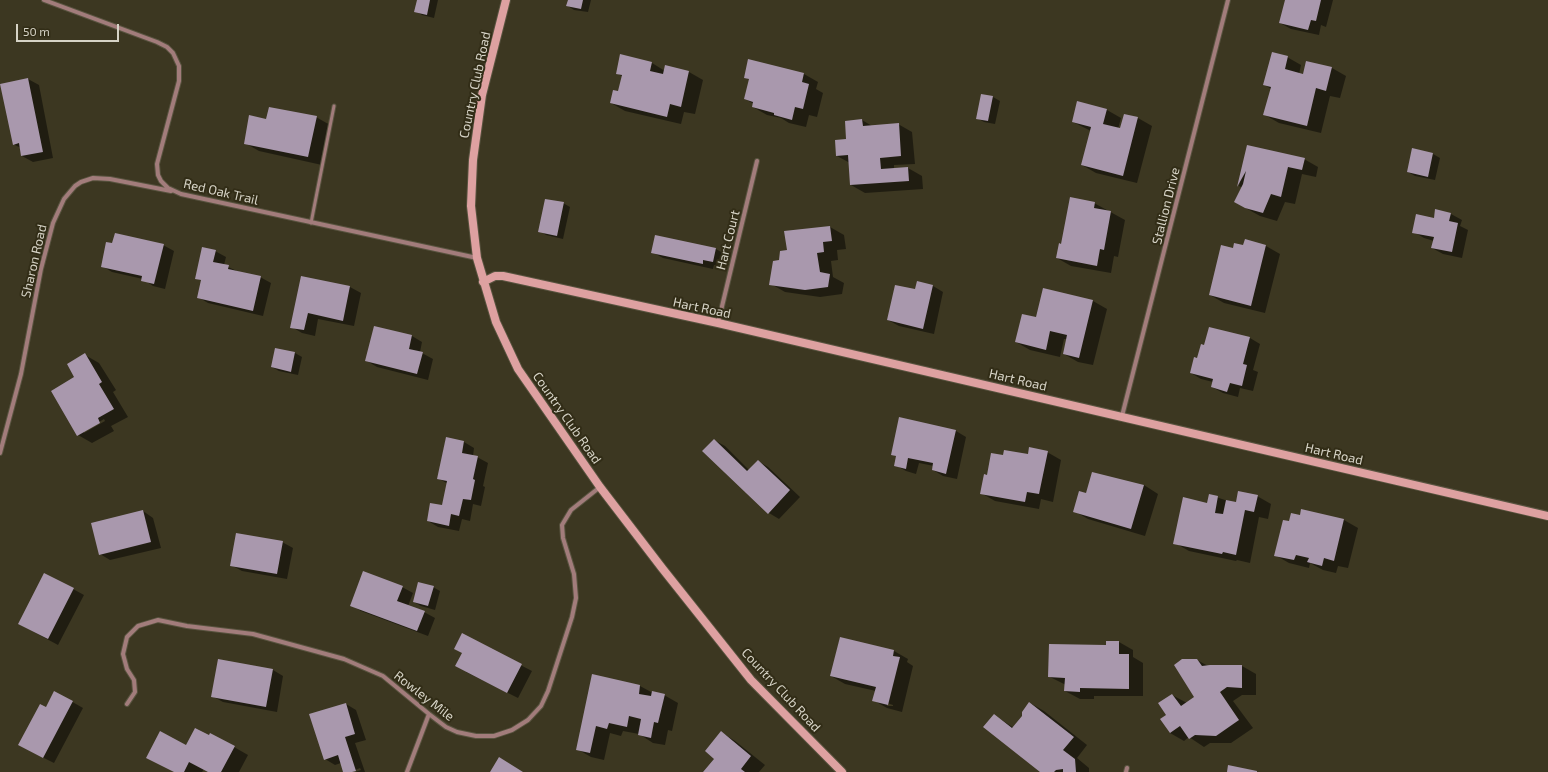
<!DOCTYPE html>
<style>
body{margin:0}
#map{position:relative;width:1548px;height:772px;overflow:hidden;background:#3c3721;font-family:"Exo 2",sans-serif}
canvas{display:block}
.scale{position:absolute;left:16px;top:24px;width:103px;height:18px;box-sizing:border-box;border:2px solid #d6d3c6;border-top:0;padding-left:5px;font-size:12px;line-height:14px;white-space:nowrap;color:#d6d3c6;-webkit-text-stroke:3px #322d17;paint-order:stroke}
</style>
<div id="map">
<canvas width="1548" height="772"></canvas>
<div class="scale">50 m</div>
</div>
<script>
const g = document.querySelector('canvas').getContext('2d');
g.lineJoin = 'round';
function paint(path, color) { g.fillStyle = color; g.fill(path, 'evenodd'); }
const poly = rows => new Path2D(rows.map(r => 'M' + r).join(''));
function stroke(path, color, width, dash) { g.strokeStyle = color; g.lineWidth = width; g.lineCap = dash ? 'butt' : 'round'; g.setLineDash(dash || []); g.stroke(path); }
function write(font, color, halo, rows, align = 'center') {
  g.font = font + ' "Exo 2",sans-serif'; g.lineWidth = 4; g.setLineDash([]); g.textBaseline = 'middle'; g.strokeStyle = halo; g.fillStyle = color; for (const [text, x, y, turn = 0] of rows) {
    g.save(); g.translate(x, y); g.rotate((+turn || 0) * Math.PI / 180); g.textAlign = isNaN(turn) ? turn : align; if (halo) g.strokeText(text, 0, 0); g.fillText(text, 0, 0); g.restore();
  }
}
paint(poly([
 [418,0,438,0,434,18,422,15,415,11],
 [569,0,591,0,588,12,574,10,568,6],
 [1286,0,1333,0,1326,27,1321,25,1319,35,1291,29,1280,23],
 [1287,57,1301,65,1299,74,1303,75,1332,68,1346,76,1340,98,1330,96,1321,133,1279,123,1265,115,1271,89,1265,85],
 [749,60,804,74,818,82,816,89,823,93,817,117,809,115,806,127,789,123,781,118,767,115,753,107,754,104,745,99,750,80,745,77],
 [652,63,665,71,689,72,703,80,695,114,684,112,681,124,625,111,611,103,619,92,623,77,617,73],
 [28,79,39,85,53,158,33,162,22,156,21,148,13,144],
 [993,97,1000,101,995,124,984,122,977,118],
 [1078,102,1107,110,1121,118,1118,129,1121,129,1138,118,1152,126,1137,183,1096,173,1082,165,1091,131,1073,122],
 [316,117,330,125,322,165,259,151,245,143,267,120],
 [862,120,872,126,898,124,912,132,915,164,894,165,894,169,908,168,922,176,923,189,865,193,851,185,850,163,837,156],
 [1248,146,1304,159,1318,167,1316,177,1302,174,1295,204,1285,202,1277,221,1260,216,1235,202,1243,188,1239,186],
 [1433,154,1440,158,1435,180,1415,176,1408,172],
 [563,203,570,207,563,239,546,235,540,231],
 [1094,203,1125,220,1118,257,1114,256,1111,273,1071,266,1057,258,1062,245],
 [1436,210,1451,214,1462,220,1460,226,1468,230,1462,258,1443,254,1432,248,1434,241,1424,238,1414,232,1434,219],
 [830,227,844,235,846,249,837,250,838,260,831,261,833,277,844,283,842,294,820,297,785,292,771,284,788,251],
 [1245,241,1266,246,1280,254,1265,313,1224,303,1210,295,1234,249,1244,247],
 [163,245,174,251,165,289,153,286,143,279,112,272,102,266],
 [716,249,726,255,723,267,714,265,713,269,663,258,652,252],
 [215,251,226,257,224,265,239,272,260,277,271,283,263,316,208,303,198,297,202,281,196,278],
 [302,277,350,287,361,293,354,326,318,319,315,336,302,333,292,327],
 [933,286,943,292,934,334,899,326,888,320,916,291],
 [1093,301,1107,309,1093,365,1078,362,1064,354,1067,339,1064,339,1060,357,1030,350,1016,342,1037,318],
 [375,327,412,336,422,342,420,352,433,359,428,380,377,367,367,361],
 [1250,338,1260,344,1253,370,1258,372,1253,391,1240,388,1238,397,1223,393,1212,387,1213,382,1201,379,1191,373,1205,346],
 [276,349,295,353,302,357,298,375,279,371,272,367],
 [85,355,99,363,116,390,113,392,128,417,111,426,114,431,92,443,78,435,76,377],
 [104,419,105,421,84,433,84,431],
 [956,431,966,437,957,479,943,476,933,470,934,466,919,463,916,474,906,471,895,465,897,457,892,454],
 [446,438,464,442,474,448,473,456,477,457,488,463,483,486,485,487,481,506,473,504,470,521,462,519,459,531,438,527,428,521,443,506,448,484,438,478],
 [714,440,725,446,749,470,758,461,768,467,800,497,779,519,769,513],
 [1047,452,1061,460,1053,502,1041,499,1039,509,995,501,981,493,1004,457,1029,455],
 [1144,485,1158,494,1145,536,1088,519,1074,511],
 [1210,495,1237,504,1257,496,1271,504,1268,519,1259,517,1250,563,1237,560,1236,561,1189,551,1175,543,1208,504],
 [143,511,153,518,161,548,110,560,100,554],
 [1344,520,1358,528,1348,568,1338,566,1336,573,1323,570,1310,563,1309,568,1289,563,1275,555,1290,522],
 [282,542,293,548,287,579,242,571,231,565],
 [402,587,413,593,408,606,424,612,435,618,428,636,361,611,351,605],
 [433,587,440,591,435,610,421,606,414,602],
 [73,589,84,595,58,645,19,624],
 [462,635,532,671,518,698,466,672],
 [840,638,894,651,908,659,907,662,913,666,902,712,887,708,873,700,876,691,845,684,831,676],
 [887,703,893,705,893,706,887,706],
 [1119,642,1133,650,1133,657,1143,663,1143,696,1094,696,1094,699,1080,699,1065,691,1066,685,1050,677,1107,646],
 [219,660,273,670,283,676,277,712,223,702,212,696],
 [1197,660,1208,666,1242,666,1256,674,1256,695,1242,695,1233,701,1253,728,1231,743,1210,743,1204,747,1189,737,1184,741,1170,733,1168,715,1172,695,1187,703,1196,697],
 [593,675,640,686,653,693,664,695,678,703,672,731,668,730,665,745,653,743,639,734,623,731,621,736,610,733,604,760,591,757,577,749],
 [55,692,83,708,54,763,30,751,46,708],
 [1030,703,1044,711,1087,745,1077,758,1089,768,1089,772,1042,772,994,715,1014,728,1023,716],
 [346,704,356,710,366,740,355,743,365,772,355,772,361,770,360,768,351,772,344,772,341,763,335,765,325,759],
 [721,732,735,741,765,765,759,772,704,772,715,759],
 [186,746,234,747,248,755,239,772,209,772,204,769,202,772,174,772]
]), '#0007');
paint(poly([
 [417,0,430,0,427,15,414,12],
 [568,0,583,0,581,9,566,6],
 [1285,0,1321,0,1316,21,1311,20,1308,30,1279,23],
 [1272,52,1288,56,1285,69,1303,74,1306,61,1332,67,1326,91,1316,88,1307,126,1263,115,1271,87,1263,85],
 [620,54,652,62,650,71,663,74,665,65,689,71,681,107,670,104,667,117,610,103,613,90,618,91,622,75,616,74],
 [748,59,804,73,802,82,809,84,803,109,795,107,792,120,774,115,774,113,752,107,753,102,744,99,749,79,744,78],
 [28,78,43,152,21,156,19,143,13,145,0,84],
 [981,94,993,96,988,121,976,119],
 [1077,101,1107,109,1103,124,1120,128,1124,114,1138,117,1123,176,1081,165,1091,127,1072,122],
 [269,107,317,116,308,157,244,144,249,115,266,119],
 [862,119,863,126,899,123,901,156,880,158,881,169,908,167,909,181,850,185,848,155,836,156,835,140,846,139,845,121],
 [1247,145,1305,158,1302,170,1288,167,1281,197,1271,194,1263,213,1245,208,1234,202,1243,184,1246,171,1237,187],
 [1412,148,1433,153,1428,177,1407,172],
 [1070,197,1095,202,1094,208,1111,211,1104,250,1100,249,1097,266,1056,258,1059,243,1061,244],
 [545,199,564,202,557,236,538,232],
 [1435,209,1451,213,1449,221,1458,223,1452,252,1431,248,1434,237,1412,233,1416,214,1434,218],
 [830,226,832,241,823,242,824,252,817,253,820,272,830,274,828,287,805,290,769,285,773,261,779,260,780,251,787,250,784,231],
 [115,233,164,244,154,284,141,281,142,276,101,267,106,242,112,243],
 [655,235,716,248,713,262,703,260,703,264,651,253],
 [1245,239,1266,245,1251,306,1209,295,1221,245,1233,248,1234,243,1243,245],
 [202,247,216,250,213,262,229,265,228,269,261,276,253,311,197,298,201,280,195,279],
 [301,276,350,286,343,321,308,313,304,330,290,328],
 [917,281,933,285,923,329,887,320,895,285,915,289],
 [1043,288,1093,300,1079,358,1063,354,1067,335,1050,331,1046,350,1015,342,1022,314,1036,317],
 [374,326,412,335,409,349,423,352,417,374,365,361],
 [1209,327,1250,337,1243,364,1247,365,1242,386,1230,383,1227,392,1211,387,1213,379,1190,373,1194,357,1197,358,1201,344,1204,345],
 [275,348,295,352,291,372,271,367],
 [85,353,102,382,99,384,114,409,98,418,100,423,77,436,51,391,74,377,67,364],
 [899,417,956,430,946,474,932,470,933,463,908,458,906,469,894,466,896,456,891,455],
 [446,437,464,441,462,453,478,456,473,479,475,480,471,500,463,499,459,516,451,514,449,526,427,521,430,503,442,505,447,481,437,479],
 [714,439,747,471,758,460,790,490,768,514,702,451],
 [1029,447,1048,451,1039,494,1027,492,1025,502,980,494,984,474,987,475,991,453,1003,455,1004,450,1028,454],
 [1092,472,1144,485,1131,529,1073,512,1079,491,1086,493],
 [1238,491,1258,495,1254,512,1245,510,1236,555,1223,552,1222,554,1173,544,1183,497,1207,503,1209,494,1218,496,1215,513,1223,514,1226,500,1236,502],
 [1301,509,1344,519,1334,561,1324,558,1322,566,1307,562,1309,558,1296,555,1294,560,1274,556,1283,520,1289,521,1291,513,1300,515],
 [143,510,151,542,99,555,91,523],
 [236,533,283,541,277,574,230,566],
 [363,571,403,586,397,601,425,611,417,631,350,606],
 [44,573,74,588,48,639,18,624],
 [418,582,434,586,428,606,413,602],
 [462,633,522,664,507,693,455,666,462,653,454,649],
 [840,637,894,650,893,656,900,657,888,705,872,701,876,687,830,676],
 [1106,641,1119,641,1119,654,1129,654,1129,689,1080,688,1080,692,1064,691,1065,678,1048,677,1049,644,1106,645],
 [218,659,273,669,266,707,211,697],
 [1182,659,1197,659,1202,666,1210,665,1242,665,1242,688,1227,687,1220,692,1239,720,1216,736,1195,735,1189,739,1180,726,1170,733,1160,719,1166,715,1158,703,1172,694,1181,706,1194,697,1174,665],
 [592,674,640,685,639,694,651,696,652,691,665,694,658,723,654,722,651,738,638,735,641,719,629,716,627,727,609,723,607,729,596,726,590,753,576,750],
 [54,691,73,701,43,758,18,745,40,704,46,707],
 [1029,702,1074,737,1063,750,1075,759,1076,772,1063,772,1063,769,1056,770,1054,772,1040,772,983,727,994,714,1012,728,1022,716,1022,712],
 [346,703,355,734,345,737,356,771,352,772,343,772,338,755,324,760,309,714],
 [195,728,209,735,210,733,235,746,221,772,208,772,189,762,184,772,174,772,146,758,160,731,186,745],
 [721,731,751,756,741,769,745,772,703,772,714,759,705,751],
 [499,757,523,772,490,772],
 [1228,765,1257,771,1257,772,1227,772]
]), '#a998ad');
const lane = poly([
 [311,223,334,106]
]);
const street = poly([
 [44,0,157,42,167,47,173,53,179,66,179,81,157,164,158,175,161,181,168,188,181,194,477,258],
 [718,323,757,161],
 [1122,416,1228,0],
 [0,453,21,374,41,269,53,223,64,199,75,186,81,182,93,178,110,179,171,191],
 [127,704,135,692,134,680,127,669,123,654,127,637,138,626,158,620,187,626,253,634,344,659,383,676,429,714,446,727,457,732,476,736,494,736,512,730,528,720,541,706,548,691,572,617,576,598,574,574,563,538,562,525,571,510,600,487],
 [407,772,429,714],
 [1126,772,1127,768]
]);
const secondary = poly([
 [506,0,482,95,473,160,471,206,477,258,496,322,518,369,600,487,662,568,751,680,842,772],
 [483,282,495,276,503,276,718,323,1548,516]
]);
stroke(lane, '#58533f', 5);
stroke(street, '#58533f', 6);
stroke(secondary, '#58533f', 10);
stroke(lane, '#a27c7b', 3);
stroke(street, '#a27c7b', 4);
stroke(secondary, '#dea1a1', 8);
write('13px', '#d6d3c6', '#322d17', [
 ["Country Club Road",475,85,-78],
 ["Red Oak Trail",221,192,13],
 ["Stallion Drive",1166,206,-76],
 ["Hart Court",728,240,-76],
 ["Sharon Road",34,261,-77],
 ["Hart Road",702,308,12],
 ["Hart Road",1018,380,13],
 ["Country Club Road",567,418,55],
 ["Hart Road",1334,454,13],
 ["Country Club Road",781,690,47],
 ["Rowley Mile",424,696,38]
]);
</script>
